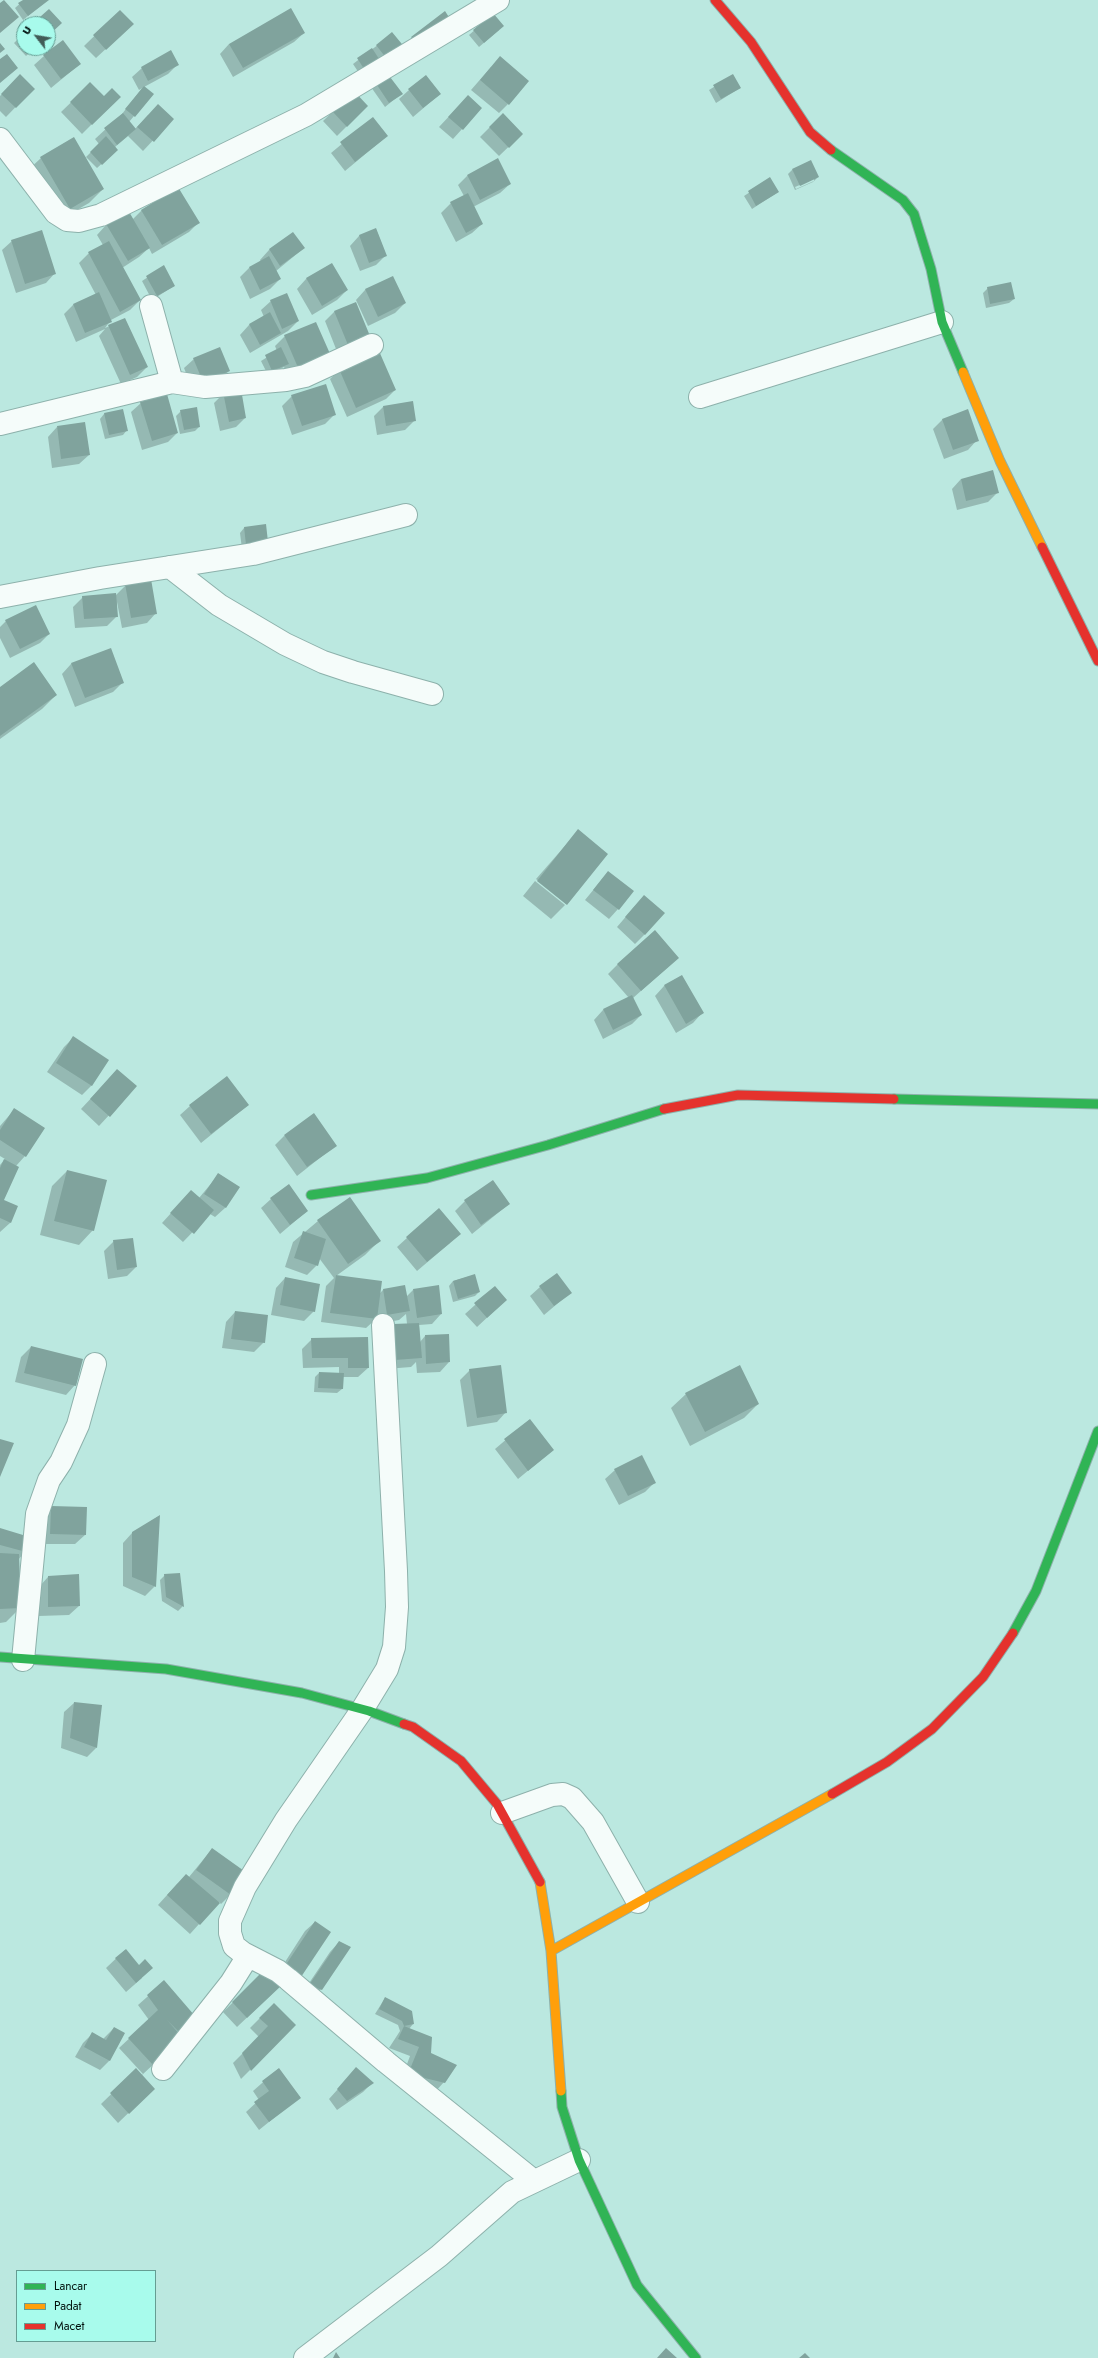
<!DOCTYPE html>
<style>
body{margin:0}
#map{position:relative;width:1098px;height:2358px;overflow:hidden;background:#bbe8e0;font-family:Jost,sans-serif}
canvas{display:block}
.legend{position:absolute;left:16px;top:2270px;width:140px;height:72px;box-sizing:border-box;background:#a8fbec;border:1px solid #659d93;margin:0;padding:5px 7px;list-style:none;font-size:12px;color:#00100d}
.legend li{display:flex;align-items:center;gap:8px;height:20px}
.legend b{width:20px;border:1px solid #659d93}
.north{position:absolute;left:16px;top:16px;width:40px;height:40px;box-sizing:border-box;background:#a8fbec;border:1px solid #659d93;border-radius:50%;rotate:301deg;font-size:11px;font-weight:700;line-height:16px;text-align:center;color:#00100d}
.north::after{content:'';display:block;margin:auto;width:14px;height:18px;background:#415c57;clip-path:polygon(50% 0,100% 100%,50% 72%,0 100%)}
</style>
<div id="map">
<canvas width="1098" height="2358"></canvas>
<ul class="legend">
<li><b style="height:5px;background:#30b455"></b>Lancar</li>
<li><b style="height:5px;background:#ff9f0a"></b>Padat</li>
<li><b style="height:5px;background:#e5322d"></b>Macet</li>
</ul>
<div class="north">U</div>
</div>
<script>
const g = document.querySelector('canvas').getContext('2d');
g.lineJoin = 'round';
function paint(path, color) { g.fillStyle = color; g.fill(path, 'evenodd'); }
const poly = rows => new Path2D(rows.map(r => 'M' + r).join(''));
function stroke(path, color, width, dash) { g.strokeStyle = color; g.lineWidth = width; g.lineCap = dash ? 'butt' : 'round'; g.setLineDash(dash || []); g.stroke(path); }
paint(poly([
 [24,0,48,0,23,20,15,8],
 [120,11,123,33,96,58,84,46],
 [445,13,363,79,353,64,392,34,403,47],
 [493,14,499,30,479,47,469,35],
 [24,33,24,48,35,48,26,56,14,43],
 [304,33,294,42,233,77,220,54,229,44],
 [44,56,80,64,51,88,34,65],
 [178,64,168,74,144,87,134,116,129,122,135,129,148,115,173,119,143,151,128,136,115,147,117,150,97,168,86,157,99,144,95,139,122,114,142,88,139,90,132,77,142,68],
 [491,67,508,104,499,113,471,90],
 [733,75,740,88,716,103,709,90],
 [20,76,33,89,6,117,0,111,0,96],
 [375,83,401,94,385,107,371,87],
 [90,84,103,98,119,97,82,134,61,112],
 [409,90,440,94,413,117,399,99],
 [353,92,367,106,337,136,323,121],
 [468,96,481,108,453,139,439,127],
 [503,114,522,134,499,156,480,137],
 [373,118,387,136,345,171,331,153],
 [41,158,103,189,89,203,56,222,26,172],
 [810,161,818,177,813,182,795,190,788,174,792,170],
 [814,179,814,181,796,189,795,187],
 [467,176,510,184,500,193,473,207,482,224,472,233,456,242,441,213,451,203,464,196,458,185],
 [770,179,778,192,752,209,744,196],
 [142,210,198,223,189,232,152,254,149,248,139,257,122,268,140,300,130,310,111,320,105,328,125,319,147,367,137,377,121,384,99,336,105,329,76,342,64,314,73,305,96,295,79,263,89,253,103,245,97,235,106,225,128,212,132,220],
 [376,229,386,255,376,265,360,271,350,246,359,236],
 [293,233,304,248,276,271,280,279,270,289,250,299,240,277,249,268,261,262,260,260,269,250],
 [12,241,55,273,46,283,16,293,2,250],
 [331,264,347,290,337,300,312,315,297,289,306,279],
 [163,267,174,286,152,300,142,281],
 [392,277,405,303,395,313,368,326,356,300,365,290],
 [988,288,1014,299,1009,303,986,308,983,293],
 [271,301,298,321,288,331,250,353,240,335,249,325,264,317,261,310],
 [355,303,359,345,338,354,325,321,334,312],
 [285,336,330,356,289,379,284,367,268,375,261,361,277,351,275,346],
 [194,359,229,371,219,380,193,391,184,368],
 [340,369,395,390,386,399,347,417,330,379],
 [224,393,245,418,236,427,220,431,214,403],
 [292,396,335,414,325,424,292,435,282,406],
 [141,403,177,433,168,442,142,450,131,412],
 [383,407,415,420,405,430,377,435,374,416],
 [122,410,127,430,123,435,105,439,100,419,104,414],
 [181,411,199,427,195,431,180,434,176,416],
 [943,419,977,440,968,450,944,459,933,429],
 [57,427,89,455,79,464,52,468,48,437],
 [961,479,998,492,988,502,957,510,952,489],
 [265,525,242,549,240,533,244,528],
 [126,585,156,613,147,623,122,628,117,602,117,616,107,626,75,628,73,607,83,597,115,596],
 [6,621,49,634,40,643,10,658,0,638,0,627],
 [110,649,123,682,113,692,75,707,62,674,71,664],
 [0,688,56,695,42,709,0,739],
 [578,831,606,854,566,904,536,879],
 [608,872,618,909,609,919,585,900],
 [535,881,565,905,551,919,523,896],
 [635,906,645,934,635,944,617,927],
 [618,964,668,967,633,998,641,1015,632,1024,603,1039,594,1020,603,1010,629,998,608,974],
 [681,976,702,1013,693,1023,676,1033,655,996,664,986],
 [73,1038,92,1085,82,1095,47,1072,64,1047],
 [108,1080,136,1086,99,1126,81,1109],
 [248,1105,201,1143,180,1115,190,1106],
 [14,1110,25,1156,16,1166,2,1200,17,1207,10,1223,0,1232,0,1165,5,1159,0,1156,0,1126],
 [284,1136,335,1146,297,1176,275,1145],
 [67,1171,93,1230,79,1245,40,1235,52,1186],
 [219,1174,238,1187,225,1208,215,1217,210,1214,183,1242,162,1223,182,1201,199,1198],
 [271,1199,307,1211,280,1234,261,1208],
 [465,1201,509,1204,472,1234,455,1211],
 [439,1209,450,1243,417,1271,397,1247],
 [318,1221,379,1241,365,1255,336,1276,380,1293,383,1290,406,1297,413,1290,441,1314,432,1324,419,1325,420,1342,425,1336,449,1362,440,1372,417,1373,416,1362,411,1367,386,1369,407,1324,406,1314,399,1320,378,1324,377,1318,366,1328,321,1322,326,1286,334,1278,319,1258,317,1265,307,1275,285,1267,293,1242],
 [114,1241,136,1267,127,1276,108,1279,104,1251],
 [474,1275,479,1292,475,1296,453,1302,449,1286,453,1281],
 [285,1278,314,1311,304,1321,271,1315,276,1288],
 [495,1287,506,1300,477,1327,465,1314],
 [540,1287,570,1293,544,1315,530,1296],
 [235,1312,264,1342,254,1352,222,1348,226,1322],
 [312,1339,368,1368,358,1377,342,1377,342,1389,337,1393,314,1392,315,1377,319,1373,339,1373,339,1367,303,1368,302,1349],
 [31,1347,75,1385,66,1395,15,1382,21,1357],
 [470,1370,506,1412,497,1422,467,1427,460,1380],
 [686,1394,758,1404,744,1418,690,1446,671,1408],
 [529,1420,553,1450,518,1479,495,1449],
 [615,1470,655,1482,645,1492,619,1505,605,1479],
 [52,1507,85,1535,75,1544,41,1544,42,1516],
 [159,1516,155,1586,145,1596,123,1586,123,1543,132,1533],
 [0,1529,25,1552,18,1560,20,1608,6,1622,0,1623],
 [165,1575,179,1575,183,1606,178,1611,162,1601,160,1580],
 [48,1577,79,1606,69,1615,39,1616,39,1587],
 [74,1703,96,1748,87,1757,61,1748,64,1712],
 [212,1849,231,1894,221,1904,219,1902,190,1934,158,1905,177,1884,189,1877],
 [315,1922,329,1932,276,1976,305,1931],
 [339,1942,321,1989,312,1999,301,1995,330,1952],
 [125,1950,142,1978,126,1992,106,1968],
 [266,1970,272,1994,237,2027,223,2012],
 [164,1982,184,2026,177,2032,172,2047,142,2075,144,2098,118,2123,101,2104,136,2070,141,2075,143,2074,119,2048,149,2020,138,2005],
 [385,1998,413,2024,409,2029,430,2053,444,2082,435,2092,400,2083,410,2056,389,2048,400,2031,398,2025,375,2014],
 [274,2004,295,2025,241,2079,233,2063,259,2037,250,2028],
 [114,2028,124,2034,109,2061,100,2070,75,2057,83,2043,93,2033,103,2039],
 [278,2069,300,2097,259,2130,246,2112,259,2100,253,2091],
 [356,2069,372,2083,363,2092,337,2110,329,2099]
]), '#0003');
paint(poly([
 [4,0,19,17,0,33,0,3],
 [23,0,49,0,28,16,18,3],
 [291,8,305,33,243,68,229,44],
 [49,9,62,23,48,36,48,24,32,24],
 [120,10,134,24,106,50,93,35],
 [445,11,452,22,419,47,411,37],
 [493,13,504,26,484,43,473,30],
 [392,32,406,49,390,63,376,45],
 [63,40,81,64,61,79,43,55],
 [0,43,5,49,0,53],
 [372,48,383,65,368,75,357,58],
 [171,50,179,65,148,81,141,67],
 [7,54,18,68,0,83,0,59],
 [500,56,529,81,509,105,480,80],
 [387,73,403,94,389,103,375,82],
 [20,74,35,89,16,108,1,94],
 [733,74,741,88,721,99,713,85],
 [426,75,441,94,423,108,408,89],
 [90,82,104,96,112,88,121,97,92,125,70,102],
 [144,86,154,94,135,117,125,109],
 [353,90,368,106,347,127,332,111],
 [468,95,482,108,463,130,448,117],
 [158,104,174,119,154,142,137,127],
 [123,113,136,129,117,145,104,128],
 [503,113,523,134,509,148,489,127],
 [373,117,388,136,355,162,340,142],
 [106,136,118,150,102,165,90,152],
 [74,137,104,189,70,209,40,157],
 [498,158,511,184,480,200,467,175],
 [811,160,819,177,800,186,792,169],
 [770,177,779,192,756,206,748,191],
 [178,187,200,223,162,245,141,210],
 [468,193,483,224,466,233,450,202],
 [128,210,150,248,128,261,106,224],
 [376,228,387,256,369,263,359,235],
 [42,230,56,274,25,284,11,240],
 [293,232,305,248,280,266,269,249],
 [109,241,141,300,120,312,88,252],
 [269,256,281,279,260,290,249,267],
 [332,263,348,290,322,306,306,278],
 [164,265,175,286,157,296,146,276],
 [393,276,406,303,378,317,365,289],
 [1011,282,1015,299,990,304,987,287],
 [99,292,112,322,85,333,73,304],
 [287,293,299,321,282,329,270,300],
 [356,302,370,336,348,345,334,311],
 [270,312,281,333,260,345,249,324],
 [125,318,148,367,130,375,108,325],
 [316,322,331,356,299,370,284,335],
 [220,347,230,371,203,382,193,358],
 [281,347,289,364,272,371,265,355],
 [379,351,396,390,356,408,339,369],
 [326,384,336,415,302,426,291,395],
 [241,389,246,418,229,422,223,392],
 [167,394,178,433,152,441,140,402],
 [413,401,416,421,386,426,383,406],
 [197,407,200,427,184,430,180,410],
 [123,409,128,431,109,435,104,413],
 [968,409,979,441,953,450,942,419],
 [85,422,90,455,61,459,57,426],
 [993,470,999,493,966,501,961,479],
 [266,524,268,542,246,545,244,527],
 [151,579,157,614,131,618,125,584],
 [116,593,118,617,84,619,82,596],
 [36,605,50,634,20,649,5,620],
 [111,648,124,683,85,698,71,663],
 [34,662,57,695,0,736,0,687],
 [578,829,608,854,567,905,537,881],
 [608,871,634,891,619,910,593,890],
 [644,895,665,913,645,935,625,917],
 [655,930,679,958,641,991,617,964],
 [682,975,704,1013,686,1024,664,985],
 [632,995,642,1015,613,1030,603,1009],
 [73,1036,109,1060,92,1086,56,1063],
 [117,1069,137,1086,110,1117,90,1099],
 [227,1076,249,1105,211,1134,189,1105],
 [14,1108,45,1128,26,1157,0,1140,0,1130],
 [314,1113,337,1146,307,1167,284,1135],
 [4,1159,19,1167,4,1200,18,1206,11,1223,0,1218,0,1168],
 [67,1170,107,1180,94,1231,54,1221],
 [218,1173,240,1187,226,1208,204,1194],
 [493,1180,510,1204,481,1225,464,1200],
 [289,1184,308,1211,290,1225,270,1198],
 [191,1190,214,1210,194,1234,170,1213],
 [350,1197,381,1241,348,1264,317,1220],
 [439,1208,461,1234,427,1262,406,1237],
 [303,1231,326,1239,318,1266,294,1258],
 [133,1238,137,1267,117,1270,113,1240],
 [557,1273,572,1293,554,1306,539,1286],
 [475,1274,480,1292,458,1299,453,1281],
 [336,1275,382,1281,377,1319,330,1313],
 [285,1277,320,1284,315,1312,280,1305],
 [405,1285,410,1311,387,1315,383,1289],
 [439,1285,442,1314,417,1318,413,1289],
 [495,1286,507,1300,487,1318,474,1303],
 [235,1311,268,1315,265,1343,231,1339],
 [419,1323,422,1358,395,1360,393,1324],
 [449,1334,450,1362,426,1364,425,1335],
 [368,1337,369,1368,348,1368,348,1358,312,1358,311,1338],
 [31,1346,83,1359,76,1386,24,1373],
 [501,1365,507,1413,477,1418,469,1369],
 [740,1365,759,1404,705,1432,685,1393],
 [319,1372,344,1373,343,1389,318,1388],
 [530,1419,554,1450,528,1471,504,1439],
 [0,1439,14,1443,0,1477],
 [642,1455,656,1483,628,1496,614,1469],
 [51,1506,87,1507,86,1535,50,1534],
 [160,1515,156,1587,132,1577,132,1532],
 [0,1528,23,1535,26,1552,0,1545],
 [0,1553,19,1554,21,1608,0,1609],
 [180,1573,184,1607,166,1597,164,1574],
 [79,1574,80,1606,48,1607,48,1576],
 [74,1702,102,1705,97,1748,70,1738],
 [212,1848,247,1873,231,1895,196,1870],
 [186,1874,220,1903,200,1925,167,1895],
 [315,1921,331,1932,301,1977,285,1966],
 [339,1941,351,1947,322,1990,309,1985],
 [126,1949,139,1965,145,1959,153,1968,136,1983,115,1958],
 [266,1968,282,1985,247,2018,232,2002],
 [164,1980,195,2016,178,2031,167,2020,183,2038,153,2065,128,2038,158,2010,147,1995],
 [385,1997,412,2011,414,2024,404,2026,432,2037,431,2053,457,2065,445,2083,408,2074,419,2047,398,2039,404,2026,402,2021,379,2009],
 [274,2003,296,2025,251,2071,242,2053,268,2026,259,2018],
 [114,2027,125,2033,110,2061,84,2047,92,2032,106,2040],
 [356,2067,374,2083,347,2101,337,2089],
 [136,2068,155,2089,129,2114,110,2093],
 [279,2068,301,2098,269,2122,254,2102,269,2091,262,2081],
 [666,2348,677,2358,657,2358],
 [336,2352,340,2358,333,2358],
 [805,2353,810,2358,799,2358]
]), '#80a39d');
const street = poly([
 [0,139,56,213,67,220,79,221,101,215,306,115,498,0],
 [151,306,172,382],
 [700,397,942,322],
 [0,424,172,382,205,387,286,380,305,376,372,345],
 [170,567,219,605,285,644,323,662,353,672,432,694],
 [0,597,100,578,253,554,406,515],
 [383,1325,396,1571,397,1607,394,1647,387,1669,362,1710,286,1820,245,1887,230,1921,230,1933,234,1946,243,1953,278,1971,288,1979,386,2062,534,2181],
 [23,1660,37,1514,49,1480,61,1462,78,1425,95,1364],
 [502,1813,552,1795,563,1794,572,1798,593,1822,638,1902],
 [163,2069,231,1983,248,1956],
 [305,2358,439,2256,512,2192,579,2160]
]);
const fast = poly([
 [831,150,903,200,914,214,931,269,942,322,963,372],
 [894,1099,1098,1104],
 [311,1195,427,1178,548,1145,664,1109],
 [1013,1633,1036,1591,1098,1431],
 [0,1657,166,1669,302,1693,369,1711,404,1724],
 [561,2091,562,2107,579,2160,637,2285,696,2358]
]);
const slow = poly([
 [963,372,1000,461,1042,547],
 [540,1882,551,1951,561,2091],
 [551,1951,832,1794]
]);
const jam = poly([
 [715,0,751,42,810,132,831,150],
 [1042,547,1098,661],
 [664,1109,738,1095,894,1099],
 [404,1724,413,1727,461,1761,497,1804,540,1882],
 [832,1794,887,1762,932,1729,983,1677,1013,1633]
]);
stroke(street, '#8db1ab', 24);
stroke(fast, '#8db1ab', 11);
stroke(slow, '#8db1ab', 11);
stroke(jam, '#8db1ab', 11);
stroke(street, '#f5fcfa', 22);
stroke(fast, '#30b455', 9);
stroke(slow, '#ff9f0a', 9);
stroke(jam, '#e5322d', 9);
</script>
